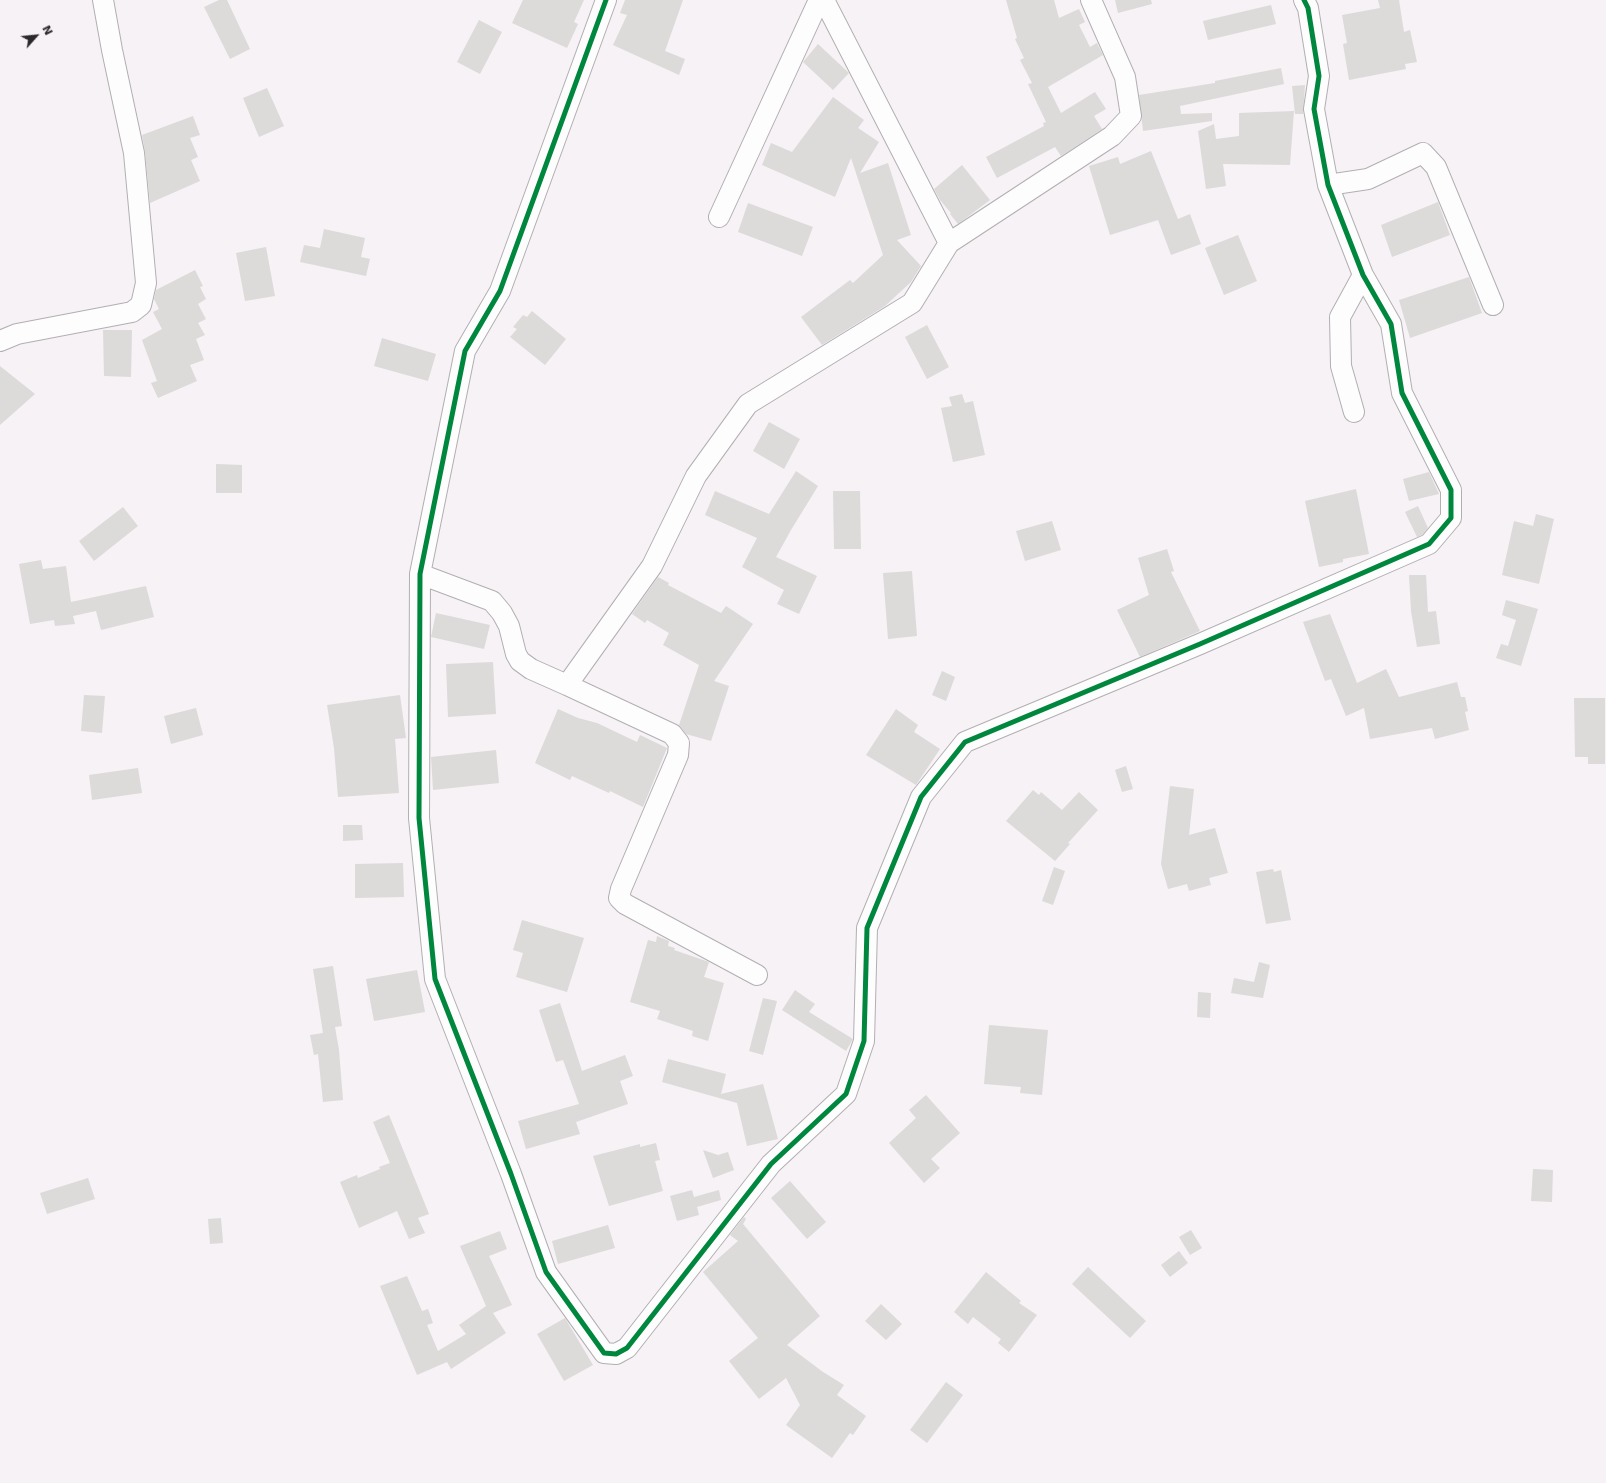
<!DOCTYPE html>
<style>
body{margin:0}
#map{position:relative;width:1606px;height:1483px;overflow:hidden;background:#f6f2f5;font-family:"DejaVu Sans",sans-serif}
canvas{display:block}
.north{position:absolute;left:16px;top:16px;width:40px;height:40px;-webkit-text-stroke:3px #f7f1f6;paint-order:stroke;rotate:63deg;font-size:11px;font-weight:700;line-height:16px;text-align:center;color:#2a282a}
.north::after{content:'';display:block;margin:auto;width:14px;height:18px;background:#2a282a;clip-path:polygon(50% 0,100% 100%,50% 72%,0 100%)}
</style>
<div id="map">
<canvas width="1606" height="1483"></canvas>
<div class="north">N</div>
</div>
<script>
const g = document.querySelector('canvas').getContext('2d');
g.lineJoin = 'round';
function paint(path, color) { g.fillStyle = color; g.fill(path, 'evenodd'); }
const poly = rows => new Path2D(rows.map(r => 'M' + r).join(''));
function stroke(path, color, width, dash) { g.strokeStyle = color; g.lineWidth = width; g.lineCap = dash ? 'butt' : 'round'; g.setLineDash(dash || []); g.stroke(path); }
paint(poly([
 [219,0,227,0,250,49,230,59,204,7],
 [523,0,584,0,574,22,578,24,567,48,512,23],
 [625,0,683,0,665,51,685,59,679,75,613,45,627,15,620,13],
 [1006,0,1054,0,1059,18,1079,9,1085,22,1079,25,1090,47,1097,43,1103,55,1048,87,1061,113,1095,92,1106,109,1094,116,1102,129,1061,156,1055,147,997,178,986,157,1044,126,1043,123,1046,122,1028,84,1032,83,1020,60,1024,58,1015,39,1017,38],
 [1115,0,1151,0,1152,4,1118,13],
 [1378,0,1399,0,1404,32,1410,30,1417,62,1405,64,1406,69,1349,80,1343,44,1347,43,1342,15,1380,8],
 [1271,5,1276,24,1208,40,1203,21],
 [479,20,502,32,480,74,457,62],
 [818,44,849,73,833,90,803,62],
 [1281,68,1284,84,1180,106,1181,114,1212,113,1212,121,1143,131,1139,95,1215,83,1215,81],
 [1305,85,1303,114,1295,114,1292,86],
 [267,88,284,126,259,137,243,98],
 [833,97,864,120,858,128,879,142,860,173,888,163,911,235,897,240,921,266,911,282,885,306,822,345,801,317,850,280,853,283,883,255,851,158,835,197,762,165,771,143,792,152],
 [1294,111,1290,165,1223,164,1226,186,1206,189,1198,131,1214,124,1216,139,1239,136,1239,113],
 [193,116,200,135,190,138,198,157,191,160,200,181,150,203,145,152,142,135],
 [1151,151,1178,219,1190,214,1201,244,1171,255,1158,220,1110,235,1089,166,1118,157,1120,164],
 [962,165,990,200,958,224,950,214,951,213,940,200,934,189],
 [1438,202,1450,235,1392,257,1381,225],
 [748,203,813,227,802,256,738,232],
 [324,229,365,238,361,257,370,259,366,276,300,262,304,245,320,248],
 [1238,235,1257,281,1224,295,1205,248],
 [266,247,275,296,245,301,236,253],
 [195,270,203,286,200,287,206,299,198,304,206,319,198,323,205,335,196,339,204,360,190,365,197,381,158,398,151,383,157,381,142,340,162,329,153,312,159,309,154,299,156,290],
 [1469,277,1482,313,1410,338,1399,300],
 [532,311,566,339,545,365,510,337,517,329,513,327,523,315,527,317],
 [927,325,949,367,927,379,905,337],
 [103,330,132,330,131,377,104,376],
 [382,338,436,354,428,381,374,366],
 [0,366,35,394,0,425],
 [962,394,965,403,973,401,985,455,953,462,941,408,952,406,949,397],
 [769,422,800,439,784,469,753,451],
 [216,464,242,465,242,493,216,493],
 [796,471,818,486,791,530,776,557,817,576,799,614,777,604,784,590,742,567,757,538,705,515,715,491,769,514],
 [1429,472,1439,494,1409,501,1403,479],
 [1356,489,1369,554,1343,559,1343,562,1319,567,1305,501],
 [833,491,860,491,861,549,834,549],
 [1418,506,1428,528,1422,535,1417,537,1405,512],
 [123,507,138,526,94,561,79,541],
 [1536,514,1554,519,1539,584,1502,575,1514,521,1533,526],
 [1052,521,1061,550,1025,561,1016,531],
 [1167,549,1174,571,1171,572,1200,631,1140,657,1117,610,1149,595,1138,558],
 [41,560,43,569,66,566,71,602,146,586,154,617,101,630,96,611,73,616,75,624,55,626,54,620,30,624,19,564],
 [912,571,917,636,888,639,883,573],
 [1409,575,1426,575,1428,612,1436,611,1440,644,1417,647,1411,611],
 [658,577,669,583,668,585,721,613,726,606,753,624,714,681,729,686,711,741,686,734,679,725,699,665,663,645,669,633,647,620,645,623,632,614],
 [1506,600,1538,609,1521,666,1496,658,1501,644,1508,646,1516,620,1502,615],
 [436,613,490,625,484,649,431,637],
 [1330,614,1357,683,1386,669,1399,697,1457,682,1461,697,1465,697,1468,711,1465,712,1469,730,1435,739,1432,728,1370,739,1364,708,1346,716,1331,679,1325,681,1303,622],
 [493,662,496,714,448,717,446,664],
 [942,671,955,677,946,701,932,695],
 [84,695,105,696,102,733,81,731],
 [400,695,406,738,395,739,399,793,338,797,334,748,327,705],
 [1574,698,1605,698,1605,764,1588,764,1588,757,1575,757],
 [196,708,203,735,171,744,164,716],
 [558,709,578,718,597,723,637,742,640,735,667,748,643,807,610,791,609,793,572,776,570,780,535,763],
 [896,709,918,725,914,732,940,749,916,785,866,755],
 [496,750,499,783,433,790,431,757],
 [1126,766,1133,789,1122,792,1115,770],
 [138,768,142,793,92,800,89,775],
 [1170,786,1194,789,1189,835,1215,828,1228,873,1209,878,1211,885,1189,891,1187,884,1168,889,1161,864],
 [1033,790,1039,795,1041,792,1062,810,1079,792,1098,810,1068,843,1070,844,1055,861,1006,821],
 [343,825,362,825,363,840,343,841],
 [403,863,404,897,355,898,355,864],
 [1054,867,1065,871,1053,905,1042,901],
 [1273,869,1274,872,1281,870,1291,920,1266,924,1256,872],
 [522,920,584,938,567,992,516,977,523,953,513,950],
 [657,936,669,941,668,946,675,948,674,950,709,962,704,977,724,983,708,1041,692,1036,693,1031,657,1019,660,1011,630,1002,648,940,656,942],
 [1259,962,1270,965,1263,998,1231,993,1234,978,1254,982],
 [333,966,342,1026,335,1027,339,1050,343,1100,323,1102,318,1054,314,1055,310,1035,323,1033,313,969],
 [417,970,425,1012,374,1021,366,979],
 [795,990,815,1004,809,1012,853,1039,846,1051,782,1010],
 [1198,992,1211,993,1210,1018,1197,1017],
 [763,998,777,1001,763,1055,749,1051],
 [560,1003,582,1071,625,1055,633,1076,620,1081,628,1104,576,1122,580,1134,526,1149,518,1121,579,1104,563,1060,556,1062,539,1010],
 [989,1025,1048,1030,1042,1095,1020,1093,1021,1087,984,1084],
 [668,1059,726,1074,721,1094,763,1084,778,1139,747,1146,737,1103,662,1082],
 [926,1095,960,1133,931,1159,940,1168,924,1183,889,1143,916,1118,909,1110],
 [389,1115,429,1214,418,1218,425,1233,409,1239,397,1211,359,1228,340,1182,357,1175,358,1178,380,1169,379,1167,390,1163,373,1122],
 [656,1143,660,1160,655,1161,663,1191,609,1206,593,1156,640,1144,640,1147],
 [703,1150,718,1155,728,1152,734,1170,713,1178],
 [1533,1169,1553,1170,1552,1202,1531,1201],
 [88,1178,95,1199,47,1214,40,1193],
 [790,1181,826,1222,807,1239,771,1198],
 [692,1190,694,1197,719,1190,721,1200,697,1207,699,1215,677,1221,670,1196],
 [744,1217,746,1219,743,1224,820,1316,787,1345,823,1372,844,1385,837,1395,866,1416,853,1435,850,1433,832,1458,786,1425,800,1405,786,1378,759,1399,729,1361,758,1338,703,1272,738,1241,730,1235],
 [221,1218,223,1243,210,1244,208,1219],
 [608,1225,615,1248,558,1264,552,1241],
 [1191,1230,1202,1248,1190,1255,1179,1237],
 [500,1231,507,1249,489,1256,512,1305,493,1313,506,1333,451,1369,447,1362,417,1375,380,1286,407,1276,422,1311,428,1309,433,1323,427,1325,438,1351,466,1334,459,1325,486,1306,460,1246],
 [1179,1251,1188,1263,1170,1277,1161,1265],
 [1088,1267,1146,1321,1130,1338,1072,1284],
 [986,1272,1021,1301,1019,1303,1037,1315,1009,1352,998,1343,1001,1339,973,1317,968,1324,954,1312],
 [881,1304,902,1324,886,1340,865,1321],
 [565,1318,593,1365,564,1381,537,1334],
 [946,1382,963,1395,927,1443,910,1430]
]), '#dddada');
const minor = poly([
 [606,0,500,291,465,351,420,574,419,818,435,979,511,1174,546,1272,604,1353,616,1354,627,1348,771,1164,846,1094,864,1041,867,928,921,797,965,742,1200,644,1429,544,1451,518,1451,490,1402,393,1391,324,1363,275,1328,185,1314,109,1319,76,1308,8,1304,0],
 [1328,185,1368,179,1423,153,1436,167,1493,305],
 [719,217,819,0],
 [949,243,1112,136,1131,116,1125,77,1091,0],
 [0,341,17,334,132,312,141,305,146,283,134,153,112,50,103,0],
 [1354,412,1341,366,1340,317,1363,275],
 [420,574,492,601,502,613,509,626,516,654,520,661,531,669,567,685],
 [757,975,625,904,619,898,621,889,678,755,679,743,672,734,567,685,652,566,696,476,748,404,912,303,949,243,824,0]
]);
stroke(minor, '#b2afb2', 22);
stroke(minor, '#fefdfe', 20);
stroke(poly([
 [606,0,500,291,465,351,420,574,419,818,435,979,511,1174,546,1272,604,1353,616,1354,627,1348,771,1164,846,1094,864,1041,867,928,921,797,965,742,1200,644,1429,544,1451,518,1451,490,1402,393,1391,324,1363,275,1328,185,1314,109,1319,76,1308,8,1304,0]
]), '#00873e', 5);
</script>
